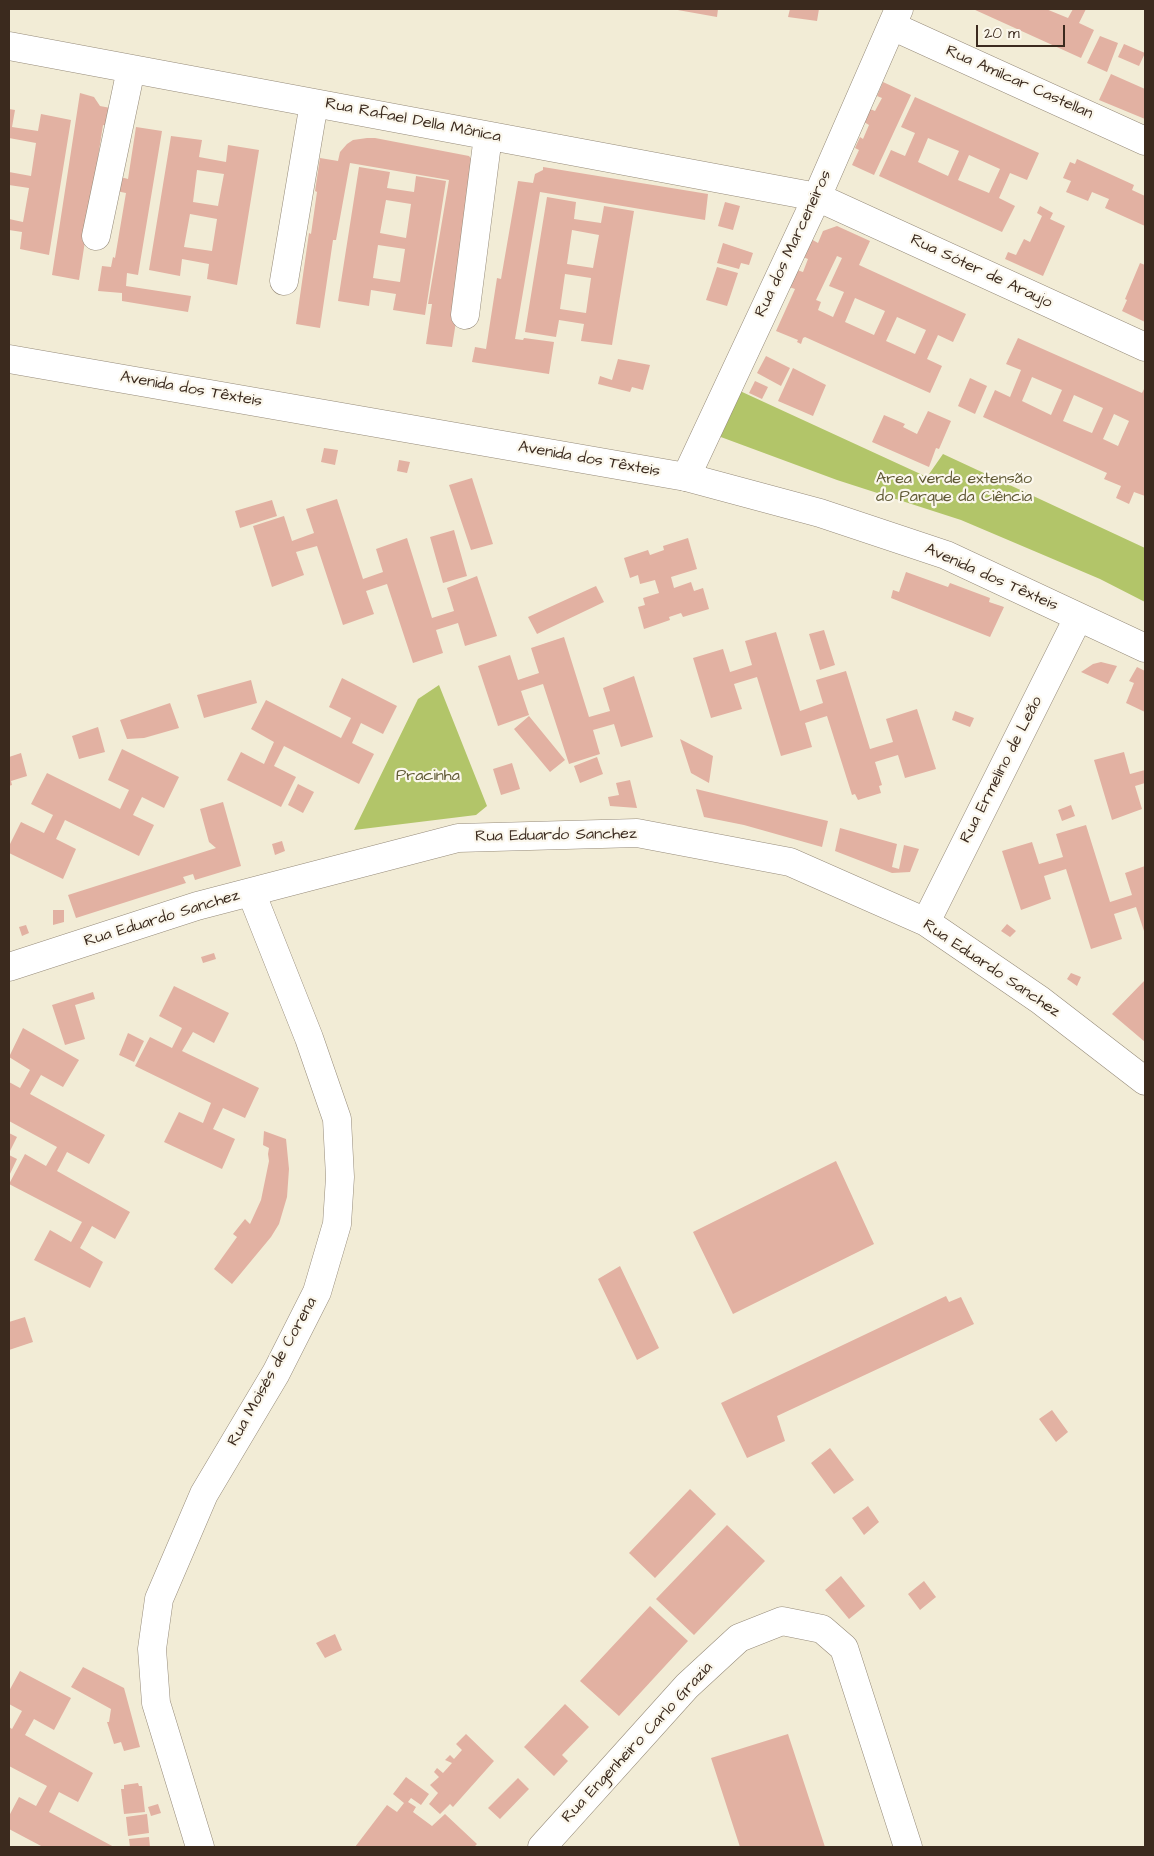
<!DOCTYPE html>
<meta charset="utf-8">
<style>
body{margin:0}
#map{position:relative;width:1154px;height:1856px;overflow:hidden;background:#f2ecd6;font-family:"Architects Daughter",sans-serif}
canvas{display:block}
.frame{position:absolute;inset:0;border:10px solid #3b2a1e;pointer-events:none}
.scale{position:absolute;left:976px;top:25px;width:89px;height:22px;box-sizing:border-box;border:2px solid #3b2a1e;border-top:0;padding-left:6px;font-size:15px;line-height:18px;white-space:nowrap;color:#3b2a1e;-webkit-text-stroke:4px #fbf7ec;paint-order:stroke}
</style>
<div id="map">
<canvas width="1154" height="1856"></canvas>
<div class="frame"></div>
<div class="scale">20 m</div>
</div>
<script>
const g = document.querySelector('canvas').getContext('2d');
g.lineJoin = 'round';
function paint(path, color) { g.fillStyle = color; g.fill(path, 'evenodd'); }
const poly = rows => new Path2D(rows.map(r => 'M' + r).join(''));
function stroke(path, color, width, dash) { g.strokeStyle = color; g.lineWidth = width; g.lineCap = dash ? 'butt' : 'round'; g.setLineDash(dash || []); g.stroke(path); }
function write(font, color, halo, rows, align = 'center') {
  g.font = font + ' "Architects Daughter",sans-serif'; g.lineWidth = 4.5; g.setLineDash([]); g.textBaseline = 'middle'; g.strokeStyle = halo; g.fillStyle = color; for (const [text, x, y, turn = 0] of rows) {
    g.save(); g.translate(x, y); g.rotate((+turn || 0) * Math.PI / 180); g.textAlign = isNaN(turn) ? turn : align; if (halo) g.strokeText(text, 0, 0); g.fillText(text, 0, 0); g.restore();
  }
}
paint(poly([
 [740,391,927,477,943,454,1145,548,1145,602,1100,579,961,520,837,480,710,433],
 [439,685,487,806,476,815,354,830,418,699]
]), '#b2c569');
paint(poly([
 [672,9,718,9,717,17],
 [790,9,819,9,817,21,788,17],
 [973,9,1046,9,1068,18,1073,9,1086,9,1079,23,1094,30,1081,58],
 [1100,36,1118,43,1107,72,1087,63],
 [1124,44,1145,53,1139,66,1118,57],
 [1111,74,1145,89,1145,119,1099,100],
 [883,82,911,95,874,175,852,165,859,150,855,148,860,137,863,139,869,125,864,122,870,109,875,111,882,98,877,96],
 [80,93,94,97,100,106,116,109,113,126,103,125,79,280,52,275],
 [915,97,1039,153,1027,180,1010,173,999,198,1015,206,1002,232,879,176,891,150,905,156,915,133,901,127],
 [928,138,959,151,948,176,918,162],
 [969,155,1000,169,989,193,958,180],
 [9,109,15,110,12,127,38,131,41,114,71,120,49,255,20,249,22,232,9,230,9,219,23,222,29,188,9,185,9,172,31,176,36,143,9,138],
 [136,127,162,131,138,275,127,273,126,286,191,296,188,312,122,301,122,293,98,291,102,266,111,267,113,257,115,258,126,193,116,191,117,176,128,179],
 [171,136,202,140,199,157,226,162,228,145,259,150,237,285,207,279,209,264,182,259,180,276,149,270],
 [197,170,224,174,218,206,193,202],
 [190,214,217,219,212,251,184,247],
 [367,138,375,138,469,156,472,160,478,182,452,347,426,344,432,304,428,304,449,180,350,163,336,240,333,240,320,328,296,324,309,233,311,234,317,192,315,191,320,158,338,161,340,152,347,144,353,140],
 [1077,159,1134,185,1132,190,1145,196,1145,226,1105,208,1109,199,1092,192,1088,201,1066,192,1071,181,1063,178,1070,162,1075,164],
 [359,167,390,172,387,188,414,192,416,176,446,181,425,315,393,310,396,294,371,290,369,306,338,301],
 [386,200,411,204,406,238,380,233],
 [378,245,405,249,400,282,373,278],
 [543,167,708,194,705,220,540,192,515,339,523,340,524,338,554,342,549,374,472,362,475,347,486,349,497,278,501,279,518,181,533,183,535,174,543,170],
 [547,197,576,202,574,219,601,223,604,206,634,211,612,345,581,341,584,324,559,320,556,337,525,332],
 [572,230,599,235,593,268,567,264],
 [565,274,591,278,586,313,560,309],
 [725,202,740,206,733,230,718,226],
 [1040,206,1053,213,1050,219,1065,226,1043,276,1005,259,1008,252,1016,255,1024,239,1030,242,1042,216,1037,213],
 [837,226,870,241,859,265,966,314,953,342,938,335,927,359,942,366,930,393,805,337,803,338,801,344,797,342,798,340,776,331,795,289,789,287,797,270,803,272,808,259,803,257,811,239,818,243,823,231],
 [837,256,842,258,829,286,844,292,833,317,818,310,821,302,816,300],
 [855,298,885,311,874,335,845,322],
 [897,317,926,330,915,354,886,341],
 [723,243,753,253,749,265,741,263,739,269,717,263],
 [1140,263,1145,265,1145,322,1122,311,1127,300,1125,299],
 [717,267,738,273,727,306,706,300],
 [1018,338,1142,393,1145,387,1145,496,1134,492,1129,504,1116,498,1121,486,1104,479,1107,473,983,417,995,390,1010,397,1021,370,1006,364],
 [1032,377,1062,390,1051,415,1022,401],
 [1074,395,1103,408,1092,433,1063,421],
 [1114,414,1129,421,1118,446,1103,439],
 [766,356,790,368,781,386,757,373],
 [618,359,650,365,643,390,632,387,630,392,598,384,600,376,612,380],
 [793,368,826,385,813,416,778,401],
 [970,378,987,386,975,414,958,406],
 [755,381,768,387,762,399,749,393],
 [928,411,951,421,939,449,936,448,929,467,872,442,884,415,905,424,903,427,917,434],
 [324,448,338,450,335,465,321,462],
 [399,460,410,462,407,473,397,471],
 [472,478,493,544,471,550,449,485],
 [337,499,363,579,383,572,376,549,407,538,432,618,454,611,447,588,477,576,497,636,465,646,458,623,436,630,443,653,413,663,387,584,366,591,374,614,343,625,317,546,296,552,304,575,272,587,253,526,284,516,292,541,314,533,306,509],
 [272,500,277,516,240,528,235,511],
 [454,530,467,576,443,583,430,537],
 [688,538,697,569,671,577,674,588,691,582,694,591,703,588,709,609,683,617,681,613,669,617,670,620,644,629,638,607,645,605,643,598,659,593,655,580,640,584,638,575,630,578,624,558,648,550,650,555,664,550,663,546],
 [906,572,948,587,950,583,990,598,989,602,1004,607,990,637,891,598,893,590,899,592],
 [596,586,604,602,537,634,528,617],
 [824,630,835,665,820,670,809,634],
 [776,632,800,711,823,703,816,680,846,671,870,749,893,742,886,719,917,709,936,769,905,778,898,755,875,762,882,785,879,786,881,793,858,800,855,794,852,795,827,716,805,723,812,747,781,756,757,677,734,684,742,709,711,718,693,658,723,649,730,672,752,665,745,641],
 [564,637,589,717,610,711,603,688,634,676,653,737,621,747,614,724,593,730,600,754,569,764,543,684,521,691,529,715,498,726,478,666,510,655,518,680,539,673,531,648],
 [1101,662,1117,666,1108,684,1081,672,1093,664],
 [1137,667,1145,671,1145,712,1126,703,1134,683,1129,681],
 [342,678,397,706,383,734,361,723,352,743,374,754,359,784,284,746,274,766,296,777,281,807,227,780,241,752,264,764,274,742,251,729,266,700,341,738,351,718,329,707],
 [251,680,257,703,204,718,197,695],
 [170,703,179,728,144,738,127,739,120,720],
 [955,711,974,718,970,727,952,720],
 [529,716,565,760,550,772,514,729],
 [98,727,105,752,79,759,72,736],
 [680,739,713,756,709,783,691,773],
 [122,749,179,777,164,808,142,797,133,815,154,825,139,856,65,820,56,839,76,849,63,879,9,853,9,846,21,822,44,833,53,815,31,804,47,773,120,809,129,790,108,780],
 [1124,752,1130,774,1145,770,1145,783,1135,786,1142,809,1112,820,1094,760],
 [21,753,27,776,11,781,12,785,9,786,9,757],
 [597,757,603,774,580,783,574,766],
 [512,763,520,789,501,795,493,769],
 [630,780,637,808,610,806,608,797,619,795,616,783],
 [298,784,314,792,303,813,288,805],
 [696,789,828,821,822,847,744,825,704,817],
 [223,802,241,866,195,880,193,874,183,877,186,883,76,918,68,895,216,848,209,842,200,809],
 [1071,805,1075,816,1062,821,1058,810],
 [1086,825,1110,902,1132,895,1125,873,1145,866,1145,930,1144,931,1136,907,1114,914,1122,939,1091,949,1066,869,1044,876,1051,899,1021,910,1002,851,1032,842,1039,864,1063,857,1056,834],
 [840,828,897,844,892,867,899,869,904,845,919,849,910,872,892,873,835,851],
 [282,841,285,851,275,855,272,844],
 [53,910,64,910,64,922,53,925],
 [1007,924,1016,931,1010,937,1001,931],
 [26,925,29,933,22,936,19,927],
 [214,953,216,959,203,963,201,957],
 [1071,973,1081,977,1077,986,1067,979],
 [1145,980,1145,1042,1112,1014],
 [174,986,229,1013,214,1043,193,1032,182,1051,259,1088,245,1118,223,1108,213,1129,235,1139,222,1169,164,1142,179,1112,203,1123,211,1103,135,1066,150,1037,172,1048,182,1028,159,1016],
 [93,992,95,999,75,1005,85,1039,65,1045,52,1005],
 [23,1028,79,1060,63,1087,41,1075,30,1094,105,1135,89,1164,67,1152,57,1171,130,1212,115,1239,92,1226,80,1248,103,1262,90,1288,34,1260,50,1230,71,1242,82,1222,9,1184,25,1154,46,1166,57,1147,9,1121,9,1082,20,1088,30,1070,9,1057],
 [128,1033,144,1041,134,1062,119,1055],
 [264,1131,286,1139,289,1169,287,1197,279,1224,271,1237,232,1284,214,1269,237,1237,233,1234,245,1219,250,1224,261,1200,269,1161,268,1154,269,1148,263,1145],
 [9,1133,17,1137,9,1153],
 [9,1155,17,1159,9,1176],
 [836,1161,874,1244,733,1314,693,1232],
 [620,1266,659,1348,637,1360,598,1279],
 [946,1296,949,1302,961,1297,974,1324,777,1416,785,1441,747,1458,721,1403],
 [25,1317,33,1342,9,1350,9,1322],
 [1052,1410,1068,1432,1056,1442,1039,1419],
 [830,1448,854,1480,834,1494,811,1463],
 [690,1489,716,1514,655,1578,629,1553],
 [868,1506,879,1522,864,1535,852,1518],
 [727,1525,765,1561,694,1635,656,1599],
 [841,1576,865,1606,849,1619,825,1590],
 [924,1581,936,1597,920,1610,908,1594],
 [650,1606,688,1641,619,1716,580,1681],
 [335,1634,342,1650,325,1658,316,1643],
 [83,1667,124,1688,140,1747,124,1751,121,1742,114,1744,107,1722,109,1722,111,1709,71,1687],
 [20,1671,71,1698,54,1730,34,1719,25,1735,93,1773,78,1802,59,1792,49,1812,114,1847,43,1847,9,1829,9,1816,19,1797,36,1806,47,1786,9,1766,9,1727,12,1729,22,1711,9,1704,9,1691],
 [565,1704,589,1727,562,1755,568,1761,554,1776,524,1747],
 [466,1734,494,1761,453,1807,450,1804,440,1814,429,1804,438,1793,430,1785,439,1777,434,1772,437,1768,443,1773,452,1763,445,1760,450,1755,454,1759,462,1750,456,1744],
 [788,1734,825,1847,740,1847,711,1758],
 [406,1777,429,1794,421,1805,411,1798,408,1802,416,1807,413,1812,432,1826,445,1814,477,1844,474,1847,355,1847,387,1805,397,1812,404,1803,393,1794],
 [518,1778,529,1789,500,1819,488,1808],
 [138,1783,139,1786,142,1786,145,1812,124,1814,121,1789,124,1789,124,1785],
 [158,1804,161,1813,151,1816,148,1807],
 [147,1814,149,1833,128,1836,126,1817],
 [149,1837,150,1847,130,1847,129,1839]
]), '#e2b1a2');
const minor = poly([
 [892,26,1145,141],
 [9,46,817,197,1145,347],
 [96,236,131,69],
 [284,281,314,103],
 [465,315,488,136],
 [686,477,817,197,899,9],
 [926,922,1078,618],
 [9,967,197,906,458,838,637,833,790,862,926,922,1040,1000,1145,1081],
 [200,1847,156,1703,152,1649,159,1599,204,1494,276,1373,317,1292,337,1224,340,1177,337,1119,309,1038,251,892],
 [542,1847,687,1686,739,1638,782,1621,822,1629,844,1648,908,1847]
]);
const secondary = poly([
 [9,359,686,477,820,513,946,555,1145,648]
]);
stroke(minor, '#968b7a', 29);
stroke(secondary, '#968b7a', 29);
stroke(minor, '#fff', 28);
stroke(secondary, '#fff', 28);
write('16px', '#3b2a1e', '#fbf7ec', [
 ["Rua Amilcar Castellan",1019,83,24],
 ["Rua Rafael Della Mônica",413,121,11],
 ["Rua dos Marceneiros",794,244,-65],
 ["Rua Sóter de Araujo",981,272,25],
 ["Avenida dos Têxteis",191,390,10],
 ["Avenida dos Têxteis",589,460,10],
 ["Avenida dos Têxteis",991,578,24],
 ["Rua Ermelino de Leão",1002,770,-63],
 ["Rua Eduardo Sanchez",556,836,-1],
 ["Rua Eduardo Sanchez",162,919,-17],
 ["Rua Eduardo Sanchez",991,969,34],
 ["Rua Moisés de Corena",273,1372,-61],
 ["Rua Engenheiro Carlo Grazia",638,1743,-47]
]);
write('16px', '#5f5834', '#fbf7ec', [
 ["Area verde extensão",954,480],
 ["do Parque da Ciência",954,498],
 ["Pracinha",428,777]
]);
</script>
